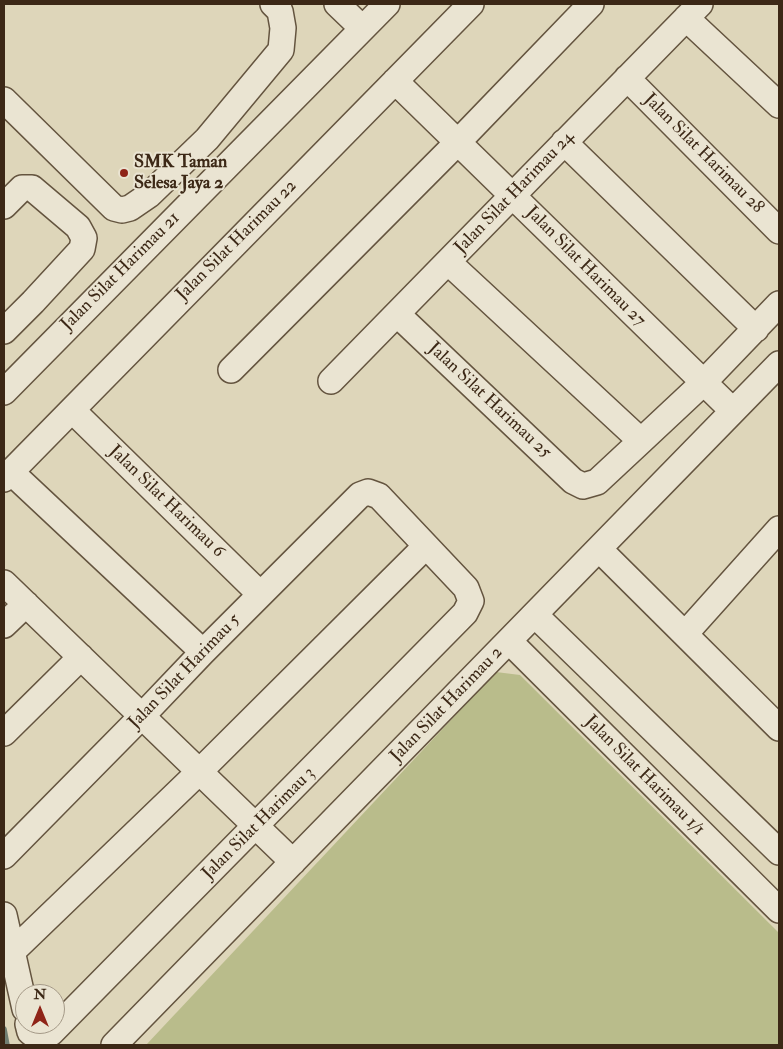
<!DOCTYPE html>
<style>
body{margin:0}
#map{position:relative;width:783px;height:1049px;overflow:hidden;background:#ded6ba;font-family:"IM FELL Double Pica",serif}
canvas{display:block}
.frame{position:absolute;inset:0;border:5px solid #3c2816;pointer-events:none}
.north{position:absolute;left:15px;top:984px;width:50px;height:50px;box-sizing:border-box;background:#eae4d2;border:1px solid #a49987;border-radius:50%;rotate:0deg;font-size:14px;font-weight:700;line-height:20px;text-align:center;color:#3c2816}
.north::after{content:'';display:block;margin:auto;width:18px;height:22px;background:#8f2418;clip-path:polygon(50% 0,100% 100%,50% 72%,0 100%)}
</style>
<div id="map">
<canvas width="783" height="1049"></canvas>
<div class="frame"></div>
<div class="north">N</div>
</div>
<script>
const g = document.querySelector('canvas').getContext('2d');
g.lineJoin = 'round';
function paint(path, color) { g.fillStyle = color; g.fill(path, 'evenodd'); }
const poly = rows => new Path2D(rows.map(r => 'M' + r).join(''));
function stroke(path, color, width, dash) { g.strokeStyle = color; g.lineWidth = width; g.lineCap = dash ? 'butt' : 'round'; g.setLineDash(dash || []); g.stroke(path); }
function write(font, color, halo, rows, align = 'center') {
  g.font = font + ' "IM FELL Double Pica",serif'; g.lineWidth = 4; g.setLineDash([]); g.textBaseline = 'middle'; g.strokeStyle = halo; g.fillStyle = color; for (const [text, x, y, turn = 0] of rows) {
    g.save(); g.translate(x, y); g.rotate((+turn || 0) * Math.PI / 180); g.textAlign = isNaN(turn) ? turn : align; if (halo) g.strokeText(text, 0, 0); g.fillText(text, 0, 0); g.restore();
  }
}
paint(poly([
 [496,672,520,675,779,933,779,1045,146,1045]
]), '#b9bc8b');
stroke(poly([
 [4,1029,7,1045]
]), '#707f72', 5.5);
const minor = poly([
 [337,4,362,28],
 [686,18,779,105],
 [627,78,779,231],
 [395,81,733,411],
 [4,100,114,208,122,210,130,208,149,195,207,139,281,50,283,28,280,11,273,4],
 [564,142,756,329],
 [4,206,22,188,32,188,78,227,84,238,82,249,33,302,4,331],
 [448,262,641,441],
 [397,314,573,481,583,486,597,482,641,441,703,383,779,304],
 [231,370,458,142,591,4],
 [331,381,700,4],
 [4,392,387,4],
 [72,410,260,594],
 [11,472,203,652],
 [4,479,471,4],
 [599,549,779,728],
 [4,583,293,862],
 [535,615,779,852],
 [4,625,26,604],
 [685,634,779,529],
 [509,641,779,910],
 [4,733,81,657],
 [4,856,142,716,203,652,360,495,368,492,379,496,466,588,471,601,465,613,51,1033,39,1039,30,1032,28,1024],
 [4,915,25,1009],
 [12,952,199,772,426,546],
 [114,1045,779,364]
]);
stroke(minor, '#64543f', 28);
stroke(minor, '#eae4d2', 25);
for (const [x, y, r, color] of [
 [124,173,5,"#8f2418"]
]) { const dot = new Path2D(); dot.arc(x, y, r, 0, 2 * Math.PI); g.fillStyle = color; g.fill(dot); stroke(dot, '#eae4d2', 2); }
write('18px', '#3c2816', '#eae4d2', [
 ["Jalan Silat Harimau 28",703,154,45],
 ["Jalan Silat Harimau 24",515,193,-46],
 ["Jalan Silat Harimau 22",237,241,-45],
 ["Jalan Silat Harimau 27",585,267,45],
 ["Jalan Silat Harimau 21",121,272,-45],
 ["Jalan Silat Harimau 25",489,401,43],
 ["Jalan Silat Harimau 6",166,502,44],
 ["Jalan Silat Harimau 5",185,672,-46],
 ["Jalan Silat Harimau 2",447,705,-46],
 ["Jalan Silat Harimau 1/1",644,776,45],
 ["Jalan Silat Harimau 3",259,824,-45]
]);
write('bold 18px', '#3c2816', '#eae4d2', [
 ["SMK Taman",134,163],
 ["Selesa Jaya 2",134,184]
], 'left');
</script>
